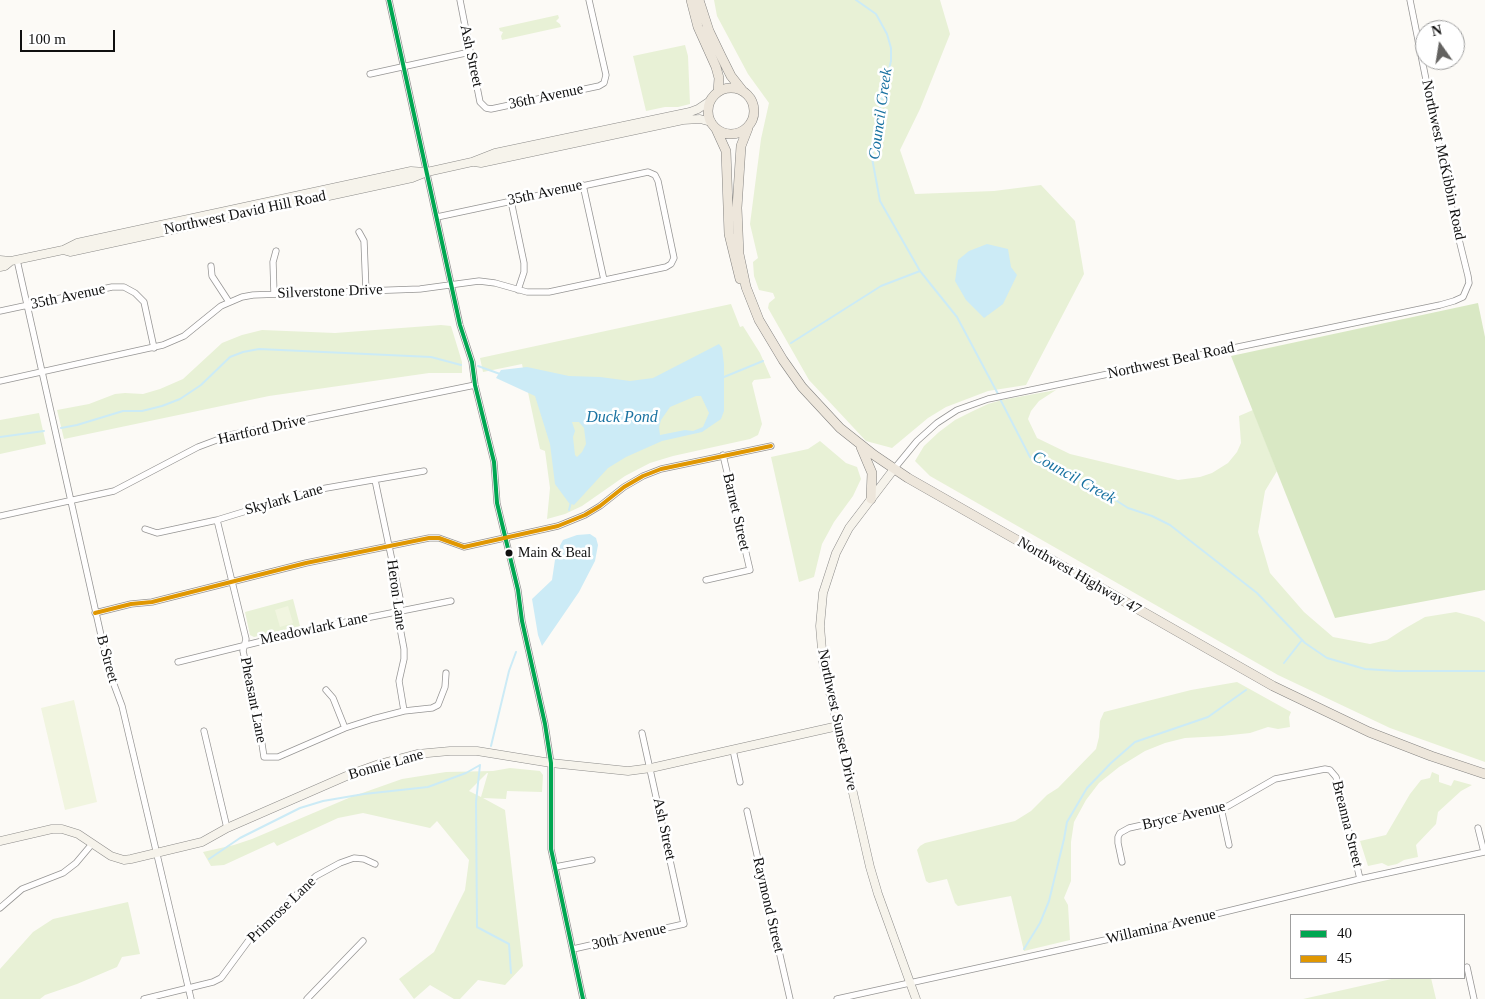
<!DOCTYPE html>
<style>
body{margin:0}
#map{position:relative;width:1485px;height:999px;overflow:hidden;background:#fcfaf6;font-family:"Times New Roman",serif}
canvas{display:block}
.legend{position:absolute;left:1290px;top:914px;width:175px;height:65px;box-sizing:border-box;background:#fff;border:1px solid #9f9f9f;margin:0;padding:6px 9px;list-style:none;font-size:15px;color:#101010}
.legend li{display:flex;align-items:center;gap:10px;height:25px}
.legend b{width:25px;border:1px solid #9f9f9f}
.north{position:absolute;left:1415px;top:20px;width:50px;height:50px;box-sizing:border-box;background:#fff;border:1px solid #9f9f9f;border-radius:50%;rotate:347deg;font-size:14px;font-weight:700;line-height:20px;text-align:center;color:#101010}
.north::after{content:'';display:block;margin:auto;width:18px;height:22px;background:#636260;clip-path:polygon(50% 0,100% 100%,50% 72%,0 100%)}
.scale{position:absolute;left:20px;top:30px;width:95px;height:22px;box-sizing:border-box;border:2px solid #101010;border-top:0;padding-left:6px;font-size:15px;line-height:18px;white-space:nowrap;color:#101010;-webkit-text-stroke:4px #fff;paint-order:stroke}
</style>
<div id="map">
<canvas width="1485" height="999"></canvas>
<ul class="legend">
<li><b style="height:6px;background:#00a651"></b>40</li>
<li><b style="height:6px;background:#e09702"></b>45</li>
</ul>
<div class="north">N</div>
<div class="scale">100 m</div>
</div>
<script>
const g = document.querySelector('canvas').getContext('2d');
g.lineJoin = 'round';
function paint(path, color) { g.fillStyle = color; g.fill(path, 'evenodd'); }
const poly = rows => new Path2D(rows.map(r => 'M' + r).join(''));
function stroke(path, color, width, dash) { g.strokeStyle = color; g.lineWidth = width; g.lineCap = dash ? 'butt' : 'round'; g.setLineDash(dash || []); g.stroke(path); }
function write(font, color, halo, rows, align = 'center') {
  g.font = font + ' "Times New Roman",serif'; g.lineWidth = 5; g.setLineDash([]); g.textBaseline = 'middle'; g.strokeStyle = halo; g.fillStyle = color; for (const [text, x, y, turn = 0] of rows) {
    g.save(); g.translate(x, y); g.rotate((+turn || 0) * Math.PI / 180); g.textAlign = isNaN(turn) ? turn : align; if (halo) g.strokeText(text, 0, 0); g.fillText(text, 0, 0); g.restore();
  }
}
paint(poly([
 [714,0,940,0,950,34,920,109,900,150,915,194,994,191,1041,185,1075,221,1084,274,1026,385,988,391,946,407,928,418,892,448,866,441,809,380,768,308,769,303,775,298,773,293,759,290,754,276,753,262,758,258,750,224,761,139,769,103,748,74,717,16],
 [558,15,559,18,556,21,560,24,561,27,502,40,501,36,503,32,500,31,499,28],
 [685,45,688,56,690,104,678,107,665,107,646,111,633,56],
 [731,304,740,327,743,326,760,353,771,378,754,380,752,383,762,424,758,435,750,439,673,456,650,463,625,476,582,506,565,514,547,519,550,488,545,451,540,449,522,364,483,372,480,358],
 [441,325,451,326,462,362,462,373,429,373,269,396,64,439,57,410,89,404,115,394,125,393,143,394,160,389,183,379,222,343,242,335,262,330,335,333],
 [1056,390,1039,401,1031,411,1028,419,1037,438,1070,454,1178,480,1200,477,1212,473,1228,463,1237,452,1241,443,1239,416,1253,410,1277,471,1265,491,1258,532,1270,573,1304,612,1333,637,1370,644,1387,640,1404,629,1425,617,1456,612,1479,618,1485,622,1485,762,1390,728,1278,675,930,476,915,461,924,446,939,432,955,420,973,411,988,404,1002,400],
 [39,413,46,444,0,454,0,420],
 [820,441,846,463,857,467,861,479,853,496,834,522,822,544,814,577,799,582,771,457,808,449],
 [293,599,300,626,254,637,250,635,245,612],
 [1237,682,1291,712,1289,717,1290,727,1278,729,1268,727,1250,733,1222,736,1185,738,1165,743,1145,751,1119,767,1099,783,1086,800,1074,822,1071,842,1071,881,1064,898,1068,905,1070,940,1024,951,1011,896,958,906,955,903,947,879,929,883,926,881,917,850,920,846,925,843,1015,821,1031,811,1047,795,1058,788,1096,749,1099,737,1100,721,1104,712,1191,690],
 [510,768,540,771,543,775,542,792,507,791,506,799,483,798,505,810,523,966,505,985,478,980,460,999,454,999,430,985,414,999,399,979,434,952,465,890,469,860,437,821,430,828,363,813,338,818,277,846,274,842,224,865,211,866,203,852,234,845,252,839,351,797,402,779,446,772,493,771],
 [488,773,481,797,469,791,487,773],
 [1432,772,1439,775,1439,782,1451,786,1454,780,1472,785,1461,791,1438,812,1436,824,1416,845,1418,857,1404,860,1397,864,1388,866,1382,863,1368,866,1360,841,1386,835,1410,794,1421,780,1430,778],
 [128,902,140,954,122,957,117,967,77,984,45,995,40,999,0,999,0,969,33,932,53,919],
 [1396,978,1431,978,1436,999,1303,999]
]), '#e8f1d6');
paint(poly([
 [1478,303,1485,337,1485,590,1335,618,1231,356]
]), '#d9e8c4');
paint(poly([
 [288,606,293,623,280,627,275,610],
 [74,700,97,802,65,810,41,708]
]), '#f1f5e0');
paint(poly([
 [987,244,1008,249,1011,267,1017,275,1003,304,984,318,966,300,955,281,958,260,969,251],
 [719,344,722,348,724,364,724,411,721,419,702,432,662,441,626,457,608,468,574,505,569,503,555,484,550,444,535,396,496,378,501,370,527,367,569,376,600,377,630,381,653,378],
 [696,396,701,396,709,413,703,427,693,431,685,430,660,435,659,427,661,420,670,407],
 [572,422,579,422,584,428,586,444,582,452,577,457,575,455,573,437,575,431],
 [590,534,596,538,598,545,595,561,579,592,542,646,538,635,532,599,552,580,556,553,563,540,577,535]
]), '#ccebf6');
stroke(poly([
 [856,0,876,14,887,34,891,48,891,61,879,111,872,158,880,201,920,271,957,317,998,394],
 [791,343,881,286,920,271],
 [478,366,500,374],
 [724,377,763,361],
 [1000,399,1030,457,1095,487,1128,508,1152,516,1170,525,1257,593,1305,643,1327,658,1365,669,1397,671,1485,671],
 [61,428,77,425,123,411,142,411,162,406,180,399,201,385,230,357,243,352,259,349,431,357,461,365],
 [0,437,44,431],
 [569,510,571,502],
 [1284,663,1302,640],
 [491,746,509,671,516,652],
 [480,765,476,802,477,927,509,944,511,973],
 [209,859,240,838,300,808,323,801,364,794,428,787,466,773,480,765],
 [1024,949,1040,923,1049,901,1064,839,1067,822,1087,788,1111,763,1135,742,1208,717,1246,690]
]), '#ccebf6', 2);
const street = poly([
 [389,0,460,325,472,362,475,385,494,462,497,503,518,590,522,621,545,724,551,763,551,849,583,999],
 [460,0,480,102,486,108,491,109,599,86,604,83,606,75,589,0],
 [370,74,470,52],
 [583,185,604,280],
 [511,201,524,263,524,272,518,290],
 [359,232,364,241,366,291],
 [17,260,109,671,122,706,191,999],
 [211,266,212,276,229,302],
 [274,294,273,262,276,251],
 [0,311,112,287,124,287,135,293,144,302,154,348],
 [0,381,163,345,184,336,221,306,242,297,253,295,420,289,479,281,495,283,527,292,549,292,666,267,671,264,674,258,658,181,655,175,648,172,437,217],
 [894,469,917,441,937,423,957,410,988,399,1440,305,1454,301,1463,297,1469,283,1468,276,1454,219,1410,0],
 [375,480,401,603,398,617,404,649,404,659,399,681,404,711],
 [0,516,114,491,198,447,230,435,475,385],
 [217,520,246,639,243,651,257,712,264,757,278,757,345,728,373,719,404,711,432,708,438,705,445,687,446,673],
 [145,529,157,533,217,520,315,490,424,471],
 [706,580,750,570,723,455],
 [95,613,131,604,152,602,306,563,429,538,439,538,464,547,558,526,585,515,600,506,624,487,643,476,661,469,771,446],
 [178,662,311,629,451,601],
 [326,690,333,698,345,728],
 [204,731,227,828],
 [733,750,740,782],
 [1221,808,1229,845],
 [747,811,790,999],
 [1478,828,1484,852],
 [1122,862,1118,843,1118,837,1120,833,1129,828,1228,806,1275,779,1325,769,1330,770,1336,777,1360,879],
 [555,867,592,860],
 [0,908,22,889,63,873,76,863,92,844],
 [573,949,684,924,642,733],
 [1467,967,1474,999],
 [144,999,213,982,221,978,249,940,316,876,340,863,354,858,364,859,375,864],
 [307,999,363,941],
 [837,999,1146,931,1360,879,1485,852]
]);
const secondary = poly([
 [474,162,481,163,683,120,700,119,711,122],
 [63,250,70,252,412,178,427,172,472,162,495,153,690,112,698,109,710,101],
 [0,260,11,261],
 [0,267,5,266,11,261,63,250,77,243,411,171,426,172],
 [894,469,849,528,836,553,823,593,820,626,823,662,870,867,878,894,916,999],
 [0,841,52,829,62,829,78,834,111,856,124,860,131,859,202,842,227,828,351,774,379,764,417,754,450,751,477,751,551,763,628,771,651,768,838,726]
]);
const primary = poly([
 [691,0,698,27,716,67,719,78,718,92],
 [699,0,709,31,721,56,731,76,742,90],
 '708 111a23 23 0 1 1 46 0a23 23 0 1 1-46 0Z',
 [748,128,741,146,737,208,739,254,746,287,759,320,783,360,802,387,840,428,874,455,908,478,1273,686,1369,732,1431,756,1485,774],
 [716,129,726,151,729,234,740,279],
 [861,447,872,473,871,499]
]);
stroke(street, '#969594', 7);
stroke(secondary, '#8d8c8a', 9);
stroke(primary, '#848381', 10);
stroke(street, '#fffefe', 5.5);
stroke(secondary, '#f6f3eb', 8);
stroke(primary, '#ede6db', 9);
stroke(poly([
 [389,0,460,325,472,362,475,385,494,462,497,503,518,590,522,621,545,724,551,763,551,849,583,999]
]), '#00a651', 4);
stroke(poly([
 [95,613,131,604,152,602,306,563,429,538,439,538,464,547,558,526,585,515,600,506,624,487,643,476,661,469,771,446]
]), '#e09702', 4);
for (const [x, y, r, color] of [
 [509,553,4.5,"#101010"]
]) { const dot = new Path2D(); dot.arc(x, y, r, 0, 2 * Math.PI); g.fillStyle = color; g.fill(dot); stroke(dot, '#fff', 2); }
write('14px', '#101010', '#fff', [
 ["Main & Beal",518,553]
], 'left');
write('15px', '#101010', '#fff', [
 ["Ash Street",471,56,78],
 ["36th Avenue",546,97,-12],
 ["Northwest McKibbin Road",1443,160,78],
 ["35th Avenue",545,193,-12],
 ["Northwest David Hill Road",245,213,-12],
 ["Silverstone Drive",330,292,-2],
 ["35th Avenue",68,297,-12],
 ["Northwest Beal Road",1171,361,-12],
 ["Hartford Drive",262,430,-13],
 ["Skylark Lane",284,500,-16],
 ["Barnet Street",736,512,77],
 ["Northwest Highway 47",1079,576,30],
 ["Heron Lane",396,595,82],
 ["Meadowlark Lane",314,629,-12],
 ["B Street",107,659,75],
 ["Pheasant Lane",253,700,79],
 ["Northwest Sunset Drive",837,720,78],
 ["Bonnie Lane",386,765,-16],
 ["Bryce Avenue",1184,816,-13],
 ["Breanna Street",1347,824,76],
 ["Ash Street",664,829,78],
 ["Raymond Street",768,905,77],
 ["Primrose Lane",282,910,-44],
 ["Willamina Avenue",1161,927,-13],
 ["30th Avenue",629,937,-13]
]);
write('italic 16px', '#1972a1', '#fff', [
 ["Council Creek",881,114,-82],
 ["Duck Pond",622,418],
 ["Council Creek",1074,478,29]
]);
</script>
